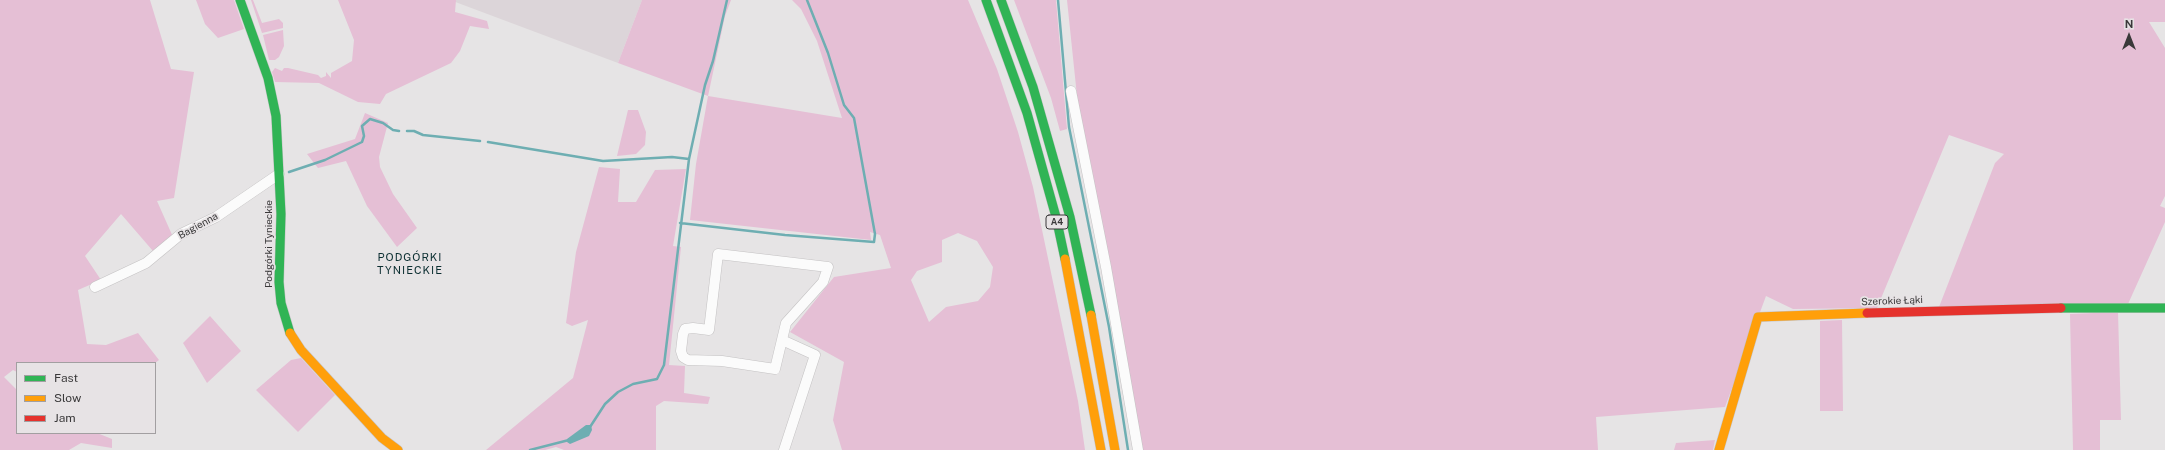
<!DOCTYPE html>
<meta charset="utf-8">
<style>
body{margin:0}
#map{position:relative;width:2165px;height:450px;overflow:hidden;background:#e6e4e5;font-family:"Public Sans",sans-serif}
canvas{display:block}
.legend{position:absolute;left:16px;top:362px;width:140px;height:72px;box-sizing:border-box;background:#e7e3e5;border:1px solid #a29fa1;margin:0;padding:5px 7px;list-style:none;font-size:12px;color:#3a393a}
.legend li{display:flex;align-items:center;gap:8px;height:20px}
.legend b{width:20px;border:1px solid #a29fa1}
.north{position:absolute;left:2109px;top:16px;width:40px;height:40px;-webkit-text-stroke:3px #e7e3e5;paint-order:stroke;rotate:0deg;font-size:11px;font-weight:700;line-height:16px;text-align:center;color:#3a393a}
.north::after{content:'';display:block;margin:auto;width:14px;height:18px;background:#3a393a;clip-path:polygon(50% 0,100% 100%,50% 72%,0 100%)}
</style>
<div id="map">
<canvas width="2165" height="450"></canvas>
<ul class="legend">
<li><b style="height:5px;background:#30b455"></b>Fast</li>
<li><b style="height:5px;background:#ff9f0a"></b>Slow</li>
<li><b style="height:5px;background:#e5322d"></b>Jam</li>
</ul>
<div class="north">N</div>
</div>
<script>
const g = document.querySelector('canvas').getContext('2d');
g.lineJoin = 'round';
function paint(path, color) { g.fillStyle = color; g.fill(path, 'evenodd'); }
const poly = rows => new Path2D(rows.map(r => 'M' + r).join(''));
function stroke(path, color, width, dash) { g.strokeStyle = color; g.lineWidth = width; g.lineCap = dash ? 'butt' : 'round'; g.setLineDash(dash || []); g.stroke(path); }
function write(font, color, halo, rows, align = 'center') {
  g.font = font + ' "Public Sans",sans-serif'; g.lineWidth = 3.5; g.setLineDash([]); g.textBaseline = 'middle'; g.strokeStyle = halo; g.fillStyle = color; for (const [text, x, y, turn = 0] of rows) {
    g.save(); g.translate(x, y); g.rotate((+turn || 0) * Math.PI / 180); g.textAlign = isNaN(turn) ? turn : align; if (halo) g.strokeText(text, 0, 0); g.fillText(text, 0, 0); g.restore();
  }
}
paint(poly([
 [450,0,642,0,618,63]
]), '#dcd5d9');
paint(poly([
 [0,0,150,0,171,69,194,72,174,198,157,201,173,237,153,251,121,214,85,256,101,280,78,290,87,344,106,345,138,333,159,360,155,363,17,363,17,372,13,370,4,377,17,390,17,433,97,433,112,439,112,448,81,443,69,450,0,450],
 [196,0,234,0,244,29,218,38,205,24],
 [251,0,253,0,262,23,279,19,283,23,283,28,262,33],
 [338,0,456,0,455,12,487,21,489,29,470,26,460,51,451,63,386,94,380,104,358,102,319,83,275,82,272,72,275,68,282,71,284,68,288,68,318,75,321,78,326,76,326,72,331,78,331,73,352,61,354,40],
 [642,0,731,0,725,16,708,96,842,118,817,41,801,9,792,0,968,0,997,69,1018,132,1033,187,1078,401,1085,450,842,450,833,420,844,362,790,332,834,277,891,268,880,235,870,232,871,240,690,220,696,164,708,96,618,63],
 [958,233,977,241,993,267,990,287,978,301,946,307,929,322,911,280,917,271,942,262,942,240],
 [1014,0,1056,0,1067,129,1060,131,1051,98],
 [1067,0,2165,0,2165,22,2149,22,2165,48,2165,196,2160,206,2165,208,2165,222,2128,304,1939,307,1995,163,2004,154,1949,135,1877,308,1793,309,1766,296,1725,407,1596,417,1598,450,1143,450,1077,96],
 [283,30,284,46,279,57,275,60,269,60,263,35],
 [628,110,638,110,646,132,645,145,636,154,617,156],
 [365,113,388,123,379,157,380,167,393,194,417,228,397,247,367,206,346,161,318,168,307,154,355,139],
 [599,167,620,169,618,202,636,202,655,170,686,169,673,246,681,247,669,365,685,366,684,393,710,397,708,404,664,401,656,406,656,450,564,450,556,447,545,450,486,450,573,378,588,320,572,326,566,323,576,252],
 [2118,312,2121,420,2100,420,2100,450,2073,450,2070,314],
 [210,316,241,351,207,383,183,343],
 [1842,320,1843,411,1820,411,1820,321],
 [301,358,335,395,298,432,256,390,291,360],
 [1715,440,1713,450,1674,450,1676,443]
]), '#e5bfd5');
paint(poly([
 [586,425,591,425,592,430,589,436,570,444,567,442,567,439]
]), '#6eaeb2');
stroke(poly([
 [1058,0,1069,127,1109,327,1128,450],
 [407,131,414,131,423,135,480,141],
 [488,142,603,161,672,157,689,159],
 [289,172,325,160,362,142,364,136,362,126,370,119,383,123,393,130,399,131],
 [680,223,785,235,874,242,875,234,854,118,844,105,828,53,807,0],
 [590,427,605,404,618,392,633,384,657,379,664,365,689,159,705,85,713,61,727,0],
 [530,450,569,440]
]), '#6eaeb2', 2.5);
const street = poly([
 [1071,91,1106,267,1138,450],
 [718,254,828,267,823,282,786,323,775,369,722,361,688,360,683,357,681,351,683,334,685,329,693,328,709,330,718,254],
 [95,287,146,263,181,234,216,217,279,174],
 [782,340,815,355,784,450]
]);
const fast = poly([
 [240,0,268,78,276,116,281,214,279,282,281,303,290,333],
 [986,0,1027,113,1056,217,1065,259],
 [1001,0,1033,87,1070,217,1091,315],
 [2061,308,2165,308]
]);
const slow = poly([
 [1065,259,1101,450],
 [1091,315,1115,450],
 [290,333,301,350,382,438,398,450],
 [1719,450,1758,317,1867,313]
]);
const jam = poly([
 [1867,313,2061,308]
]);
stroke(street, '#c4c2c3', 11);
stroke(fast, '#c4c2c3', 10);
stroke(slow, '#c4c2c3', 10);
stroke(jam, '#c4c2c3', 10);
stroke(street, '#fbfbfb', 10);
stroke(fast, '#30b455', 9);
stroke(slow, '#ff9f0a', 9);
stroke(jam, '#e5322d', 9);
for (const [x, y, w] of [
 [1057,222,22]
]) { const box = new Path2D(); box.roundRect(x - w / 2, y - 7, w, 14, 3); g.fillStyle = '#e7e3e5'; g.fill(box); stroke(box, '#3a393a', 1); }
write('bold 9px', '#3a393a', null, [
 ["A4",1057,222]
]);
write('10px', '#3a393a', '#e7e3e5', [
 ["Bagienna",198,226,-29],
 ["Podgórki Tynieckie",269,244,-90],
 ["Szerokie Łąki",1892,301,-2]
]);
g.letterSpacing = '1px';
write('11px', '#0b2f31', '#e7e3e5', [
 ["PODGÓRKI",410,258],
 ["TYNIECKIE",410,271]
]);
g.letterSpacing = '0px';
</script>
